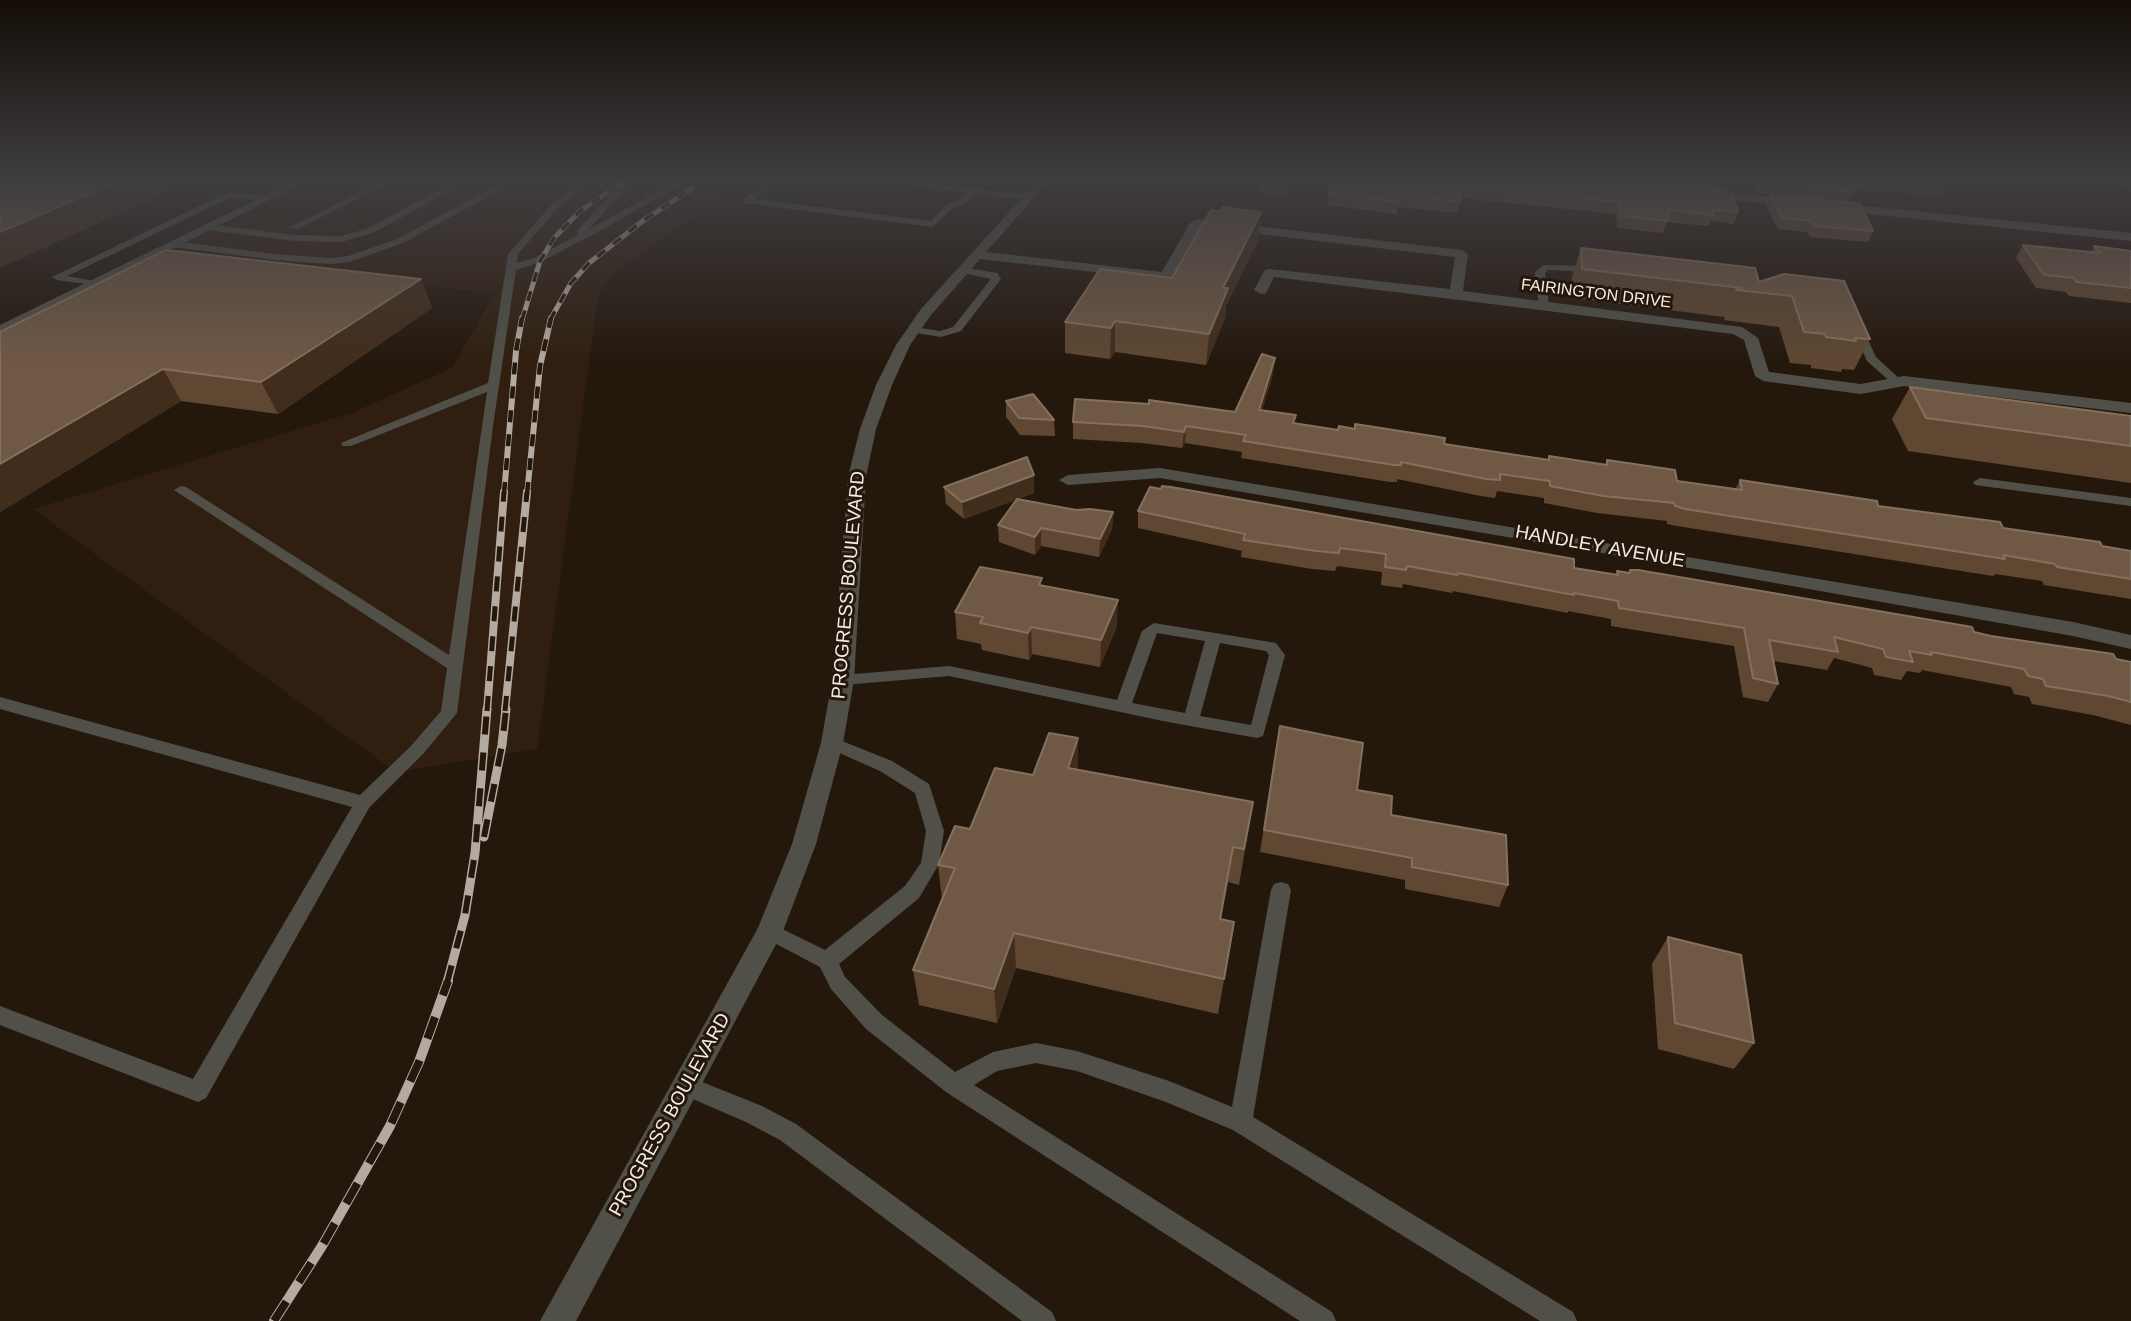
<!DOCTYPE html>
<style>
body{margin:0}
canvas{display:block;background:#24180d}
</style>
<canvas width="2131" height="1321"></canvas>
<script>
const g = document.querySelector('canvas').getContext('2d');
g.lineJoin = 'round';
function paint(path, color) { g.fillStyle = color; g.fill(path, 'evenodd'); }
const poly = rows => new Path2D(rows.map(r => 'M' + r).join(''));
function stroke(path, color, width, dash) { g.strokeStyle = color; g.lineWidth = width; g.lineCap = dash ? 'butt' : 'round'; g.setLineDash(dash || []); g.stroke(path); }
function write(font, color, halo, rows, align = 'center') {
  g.font = font + ' Arial,sans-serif'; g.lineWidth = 6; g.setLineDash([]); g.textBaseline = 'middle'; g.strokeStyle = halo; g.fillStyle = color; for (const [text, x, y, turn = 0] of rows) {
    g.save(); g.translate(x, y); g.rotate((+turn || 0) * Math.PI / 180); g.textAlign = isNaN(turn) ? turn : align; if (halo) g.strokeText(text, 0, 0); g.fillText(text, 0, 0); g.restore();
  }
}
paint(poly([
 [315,180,748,180,617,269,598,295,537,749,396,772,33,509,352,413,452,368,495,293,156,258]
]), '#301f10');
paint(poly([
 [385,180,395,180,298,229,290,227,385,180],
 [463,180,475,180,457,187,375,232,342,242,295,241,208,230,203,227,208,224,295,235,341,236,369,228,451,183,463,180],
 [501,180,509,180,499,191,403,243,349,262,331,264,275,260,174,247,169,244,174,241,275,254,331,258,348,256,397,239,493,187,501,180],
 [581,180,590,180,558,208,518,254,517,263,534,258,578,235,577,231,611,194,636,180,645,180,617,198,588,230,678,180,688,180,602,230,540,262,516,270,493,426,457,713,423,754,369,808,206,1098,198,1102,0,1025,0,1006,193,1079,352,807,0,709,0,697,360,795,411,746,441,711,447,668,174,490,181,486,186,487,449,655,487,392,351,446,343,446,341,443,488,383,508,254,552,204,581,180],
 [770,180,779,180,755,199,931,221,947,204,958,201,966,193,869,180,893,180,1026,194,1030,197,1026,200,974,194,964,205,953,208,933,227,744,203,744,199,770,180],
 [226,193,265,195,269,198,265,201,230,198,67,276,99,282,99,286,57,280,52,277,226,193],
 [1543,265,1597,266,1602,269,1597,272,1548,270,1545,273,1549,305,1544,308,1539,305,1535,272,1543,265],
 [962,267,997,273,1001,279,961,331,941,337,910,332,909,330,914,327,940,331,953,327,991,279,959,272,957,270,962,267],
 [1854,327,1862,327,1876,357,1902,381,1902,385,1894,385,1867,361,1853,329,1854,327],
 [1980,478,2131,498,2131,506,1975,485,1973,482,1980,478],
 [1154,623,1276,643,1285,655,1263,736,1257,738,1168,722,949,676,843,685,835,680,843,675,949,666,1117,700,1142,631,1154,623],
 [1157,633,1205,641,1185,713,1132,703,1157,633],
 [1220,643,1266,651,1269,655,1251,725,1200,716,1220,643],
 [832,737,892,761,929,784,944,831,939,864,919,898,839,964,845,977,882,1015,955,1072,993,1052,1036,1043,1077,1051,1169,1081,1232,1107,1271,890,1274,884,1281,882,1288,884,1291,890,1253,1117,1573,1312,1577,1321,1540,1321,1233,1130,1166,1102,1077,1071,1036,1063,997,1071,974,1085,1332,1312,1336,1321,1300,1321,946,1092,866,1029,831,989,820,967,763,937,760,931,763,925,770,923,825,950,905,886,921,863,926,831,915,793,880,771,826,747,824,743,826,739,832,737],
 [687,1076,762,1106,796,1124,1052,1312,1056,1321,1022,1321,780,1140,746,1122,679,1093,676,1086,679,1079,687,1076]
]), '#515048');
paint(poly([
 [296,180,310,180,0,335,0,325,296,180],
 [1038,180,1050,180,986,252,1162,272,1190,223,1196,219,1462,250,1468,254,1463,291,1742,327,1758,338,1769,372,1861,384,1904,376,2131,403,2131,413,1904,386,1861,394,1763,381,1755,376,1744,340,1733,334,1274,277,1266,293,1261,294,1254,290,1265,270,1270,269,1450,289,1455,257,1200,227,1173,276,1166,280,980,259,931,315,910,345,892,385,876,429,866,477,854,680,843,743,816,844,783,931,576,1321,540,1321,758,928,792,844,821,743,832,680,848,477,860,429,876,385,896,345,921,309,1038,180],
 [2118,180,2129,180,2131,190,2127,189,2118,180],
 [1704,191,1797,199,1803,203,1797,207,1700,196,1700,192,1704,191],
 [1836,203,2131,233,2131,241,1832,210,1830,207,1836,203],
 [1160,468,2073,622,2131,635,2131,649,2073,636,1719,573,1160,478,1068,485,1059,480,1068,475,1160,468]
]), '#515048');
const railFar4 = poly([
 [522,320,540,261,554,238,581,210,627,180],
 [550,320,571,283,589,263,644,220,705,180]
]);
const railFar3 = poly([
 [504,494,516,351,522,318],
 [527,494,540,366,551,318]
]);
const railFar2 = poly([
 [487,711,504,492],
 [505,711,527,492]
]);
const railFar1 = poly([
 [484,837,502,745,506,709],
 [447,983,465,915,475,853,487,709]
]);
const rail = poly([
 [274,1321,322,1246,390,1126,419,1062,448,981]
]);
stroke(railFar4, '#b4aaa1', 5);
stroke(railFar3, '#b4aaa1', 6);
stroke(railFar2, '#b4aaa1', 8);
stroke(railFar1, '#b4aaa1', 9);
stroke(rail, '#b4aaa1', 10);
stroke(railFar4, '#24180d', 3.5, [10]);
stroke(railFar3, '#24180d', 4.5, [12]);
stroke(railFar2, '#24180d', 5, [15]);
stroke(railFar1, '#24180d', 6, [18]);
stroke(rail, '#24180d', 8, [23]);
paint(poly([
 [917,180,949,180,946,183],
 [1113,180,1156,180,1152,186,1113,182],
 [1259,180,1619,180,1738,212,1734,224,1711,221,1709,226,1667,222,1663,233,1617,228,1616,214,1460,198,1457,213,1398,207,1397,214,1327,205,1331,186,1292,182,1287,195,1259,192],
 [1619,180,1726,180,1723,190],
 [1751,180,1943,180,1946,184,1941,195,1853,189,1854,192,1849,202,1759,193],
 [1770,195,1873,231,1868,242,1810,237,1807,232,1778,229,1766,206],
 [1258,240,1226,306,1225,318,1206,365,1115,352,1110,359,1065,353,1065,322,1172,278],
 [2023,245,2091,252,2094,246,2131,251,2131,303,2069,296,2066,292,2036,288,2016,258],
 [1581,248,1759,282,1784,274,1870,339,1854,370,1842,369,1841,372,1811,368,1811,365,1790,363,1779,327,1724,320,1725,317,1573,298,1572,277],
 [421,279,432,308,278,414,181,401,0,512,0,332],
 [1273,374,1262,410,1294,424,1548,460,1549,456,1605,465,1607,460,1677,481,1735,490,1740,480,2131,551,2131,599,2044,585,2042,581,1995,574,1993,576,1677,526,1667,524,1667,521,1597,513,1544,503,1544,498,1497,491,1495,498,1481,496,1397,479,1397,482,1390,482,1241,458,1242,452,1185,443,1182,448,1142,443,1073,439,1073,422,1235,412],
 [1910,387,2131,416,2131,483,1908,451,1892,419],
 [1006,401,1054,420,1055,436,1020,435,1006,417],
 [944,487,1034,493,964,519,946,504],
 [1076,510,1113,512,1112,529,1099,557,1041,546,1035,555,999,542,998,525],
 [1138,511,1574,568,1616,575,1617,571,1628,573,1630,570,2116,659,2131,662,2131,725,2093,715,2032,704,2029,697,2014,694,2011,687,1922,670,1920,673,1907,671,1901,680,1874,675,1872,668,1834,658,1827,670,1773,661,1778,684,1768,702,1743,697,1734,646,1611,626,1611,619,1568,611,1568,613,1453,591,1452,593,1403,584,1402,588,1381,585,1382,572,1337,566,1335,571,1312,569,1241,557,1242,551,1138,528],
 [1042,586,1117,626,1100,667,1032,654,1029,660,982,650,981,644,957,639,955,612],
 [1078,738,1078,769,1253,802,1239,885,1228,882,1221,919,1234,922,1218,1014,1016,968,997,1023,919,1005,913,970,942,899,938,865,970,829],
 [1276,748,1357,790,1391,815,1508,885,1499,907,1405,889,1405,880,1260,852],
 [1668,937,1754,1043,1734,1069,1658,1049,1652,964]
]), '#5f4732');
paint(poly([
 [121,180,194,180,0,268,0,232],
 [1290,180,1292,180,1292,182,1287,195],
 [1261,212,1258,240,1226,306,1225,318,1206,365,1209,334,1223,288],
 [421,279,432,308,278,414,261,382],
 [1115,321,1115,352,1110,359,1111,328],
 [1275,358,1273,374,1257,427,1259,410],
 [163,369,181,401,0,512,0,464],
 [1186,426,1185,443,1182,448,1184,432],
 [1034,475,1034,493,964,519,962,502],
 [1113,512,1112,529,1099,557,1100,539],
 [1041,528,1041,546,1035,555,1035,537],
 [1118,600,1117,626,1100,667,1101,640],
 [1031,627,1032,654,1029,660,1028,633],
 [1078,738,1078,774,1068,768],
 [1233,847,1228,882,1215,954,1220,919],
 [1014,933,1016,968,997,1023,994,989]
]), '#412d1b');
const building = poly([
 [0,180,121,180,0,232,0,180],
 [1260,180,1290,180,1288,184,1260,181,1260,180],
 [1333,180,1619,180,1731,191,1738,212,1712,210,1713,215,1669,210,1667,221,1621,216,1620,202,1460,187,1460,202,1400,195,1399,202,1328,193,1333,180],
 [1761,180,1848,180,1854,192,1763,183,1761,180],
 [1872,180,1943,180,1946,184,1872,180],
 [1770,195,1860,204,1873,231,1815,226,1812,221,1782,218,1770,195],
 [1223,207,1261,212,1223,288,1228,288,1209,334,1115,321,1111,328,1065,322,1100,269,1172,278,1211,210,1221,211,1223,207],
 [2023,245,2100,253,2094,246,2131,251,2131,288,2077,282,2074,278,2044,275,2023,245],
 [1581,248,1755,268,1759,282,1784,274,1844,281,1870,339,1855,338,1856,341,1826,337,1825,334,1804,332,1792,296,1736,290,1742,288,1582,269,1581,248],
 [166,250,421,279,261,382,163,369,0,464,0,332,166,250],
 [1262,354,1275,358,1259,410,1296,415,1293,423,1338,430,1339,426,1355,429,1355,424,1445,438,1444,444,1549,460,1549,456,1607,465,1607,460,1675,470,1677,481,1742,490,1740,480,1877,501,1878,506,2000,522,2003,528,2100,542,2102,546,2131,551,2131,579,2057,567,2055,564,2003,555,2005,559,1685,509,1675,506,1674,503,1603,496,1550,486,1550,481,1500,474,1500,480,1486,479,1401,462,1401,465,1394,465,1243,441,1246,435,1186,426,1184,432,1143,426,1073,422,1075,399,1149,404,1149,400,1235,412,1262,354],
 [1910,387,2131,416,2131,446,1926,418,1910,387],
 [1033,394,1054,420,1019,418,1006,401,1033,394],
 [1027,457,1034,475,962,502,944,487,1027,457],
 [1162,486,1171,487,1574,559,1574,568,1618,575,1617,571,1630,573,1630,570,1638,570,1972,627,1974,632,1991,636,2113,654,2116,659,2131,662,2131,702,2108,696,2046,686,2043,679,2028,676,2024,669,1931,652,1932,655,1909,651,1913,662,1886,657,1883,649,1834,637,1838,652,1769,640,1778,684,1753,678,1744,628,1619,608,1618,601,1574,593,1574,595,1458,573,1457,575,1407,566,1406,570,1385,567,1386,554,1340,548,1339,553,1316,551,1243,540,1245,534,1138,511,1150,487,1161,489,1162,486],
 [1017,499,1076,510,1090,509,1113,512,1100,539,1041,528,1035,537,998,525,1017,499],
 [980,567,1042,578,1039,585,1118,600,1101,640,1031,627,1028,633,980,623,983,617,955,612,980,567],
 [1280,726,1363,743,1357,790,1392,796,1391,815,1506,835,1508,885,1412,867,1412,858,1264,830,1280,726],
 [1049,733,1078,738,1068,768,1253,802,1244,849,1233,847,1220,919,1234,922,1224,979,1014,933,994,989,913,970,955,868,938,865,955,826,970,829,995,768,1033,775,1049,733],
 [1668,937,1741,955,1754,1043,1675,1023,1668,937]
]);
paint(building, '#6f5945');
stroke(building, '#84705e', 2);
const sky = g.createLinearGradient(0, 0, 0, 365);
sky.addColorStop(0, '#140d07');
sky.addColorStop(0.49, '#3f3d40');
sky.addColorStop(1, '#3f3d4000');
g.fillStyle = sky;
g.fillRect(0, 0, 2131, 365);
write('16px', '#f4ebe3', '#24180d', [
 ["FAIRINGTON DRIVE",1596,294,7]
]);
write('19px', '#f4ebe3', '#24180d', [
 ["HANDLEY AVENUE",1600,547,10],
 ["PROGRESS BOULEVARD",849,585,-85],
 ["PROGRESS BOULEVARD",670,1115,-61]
]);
</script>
